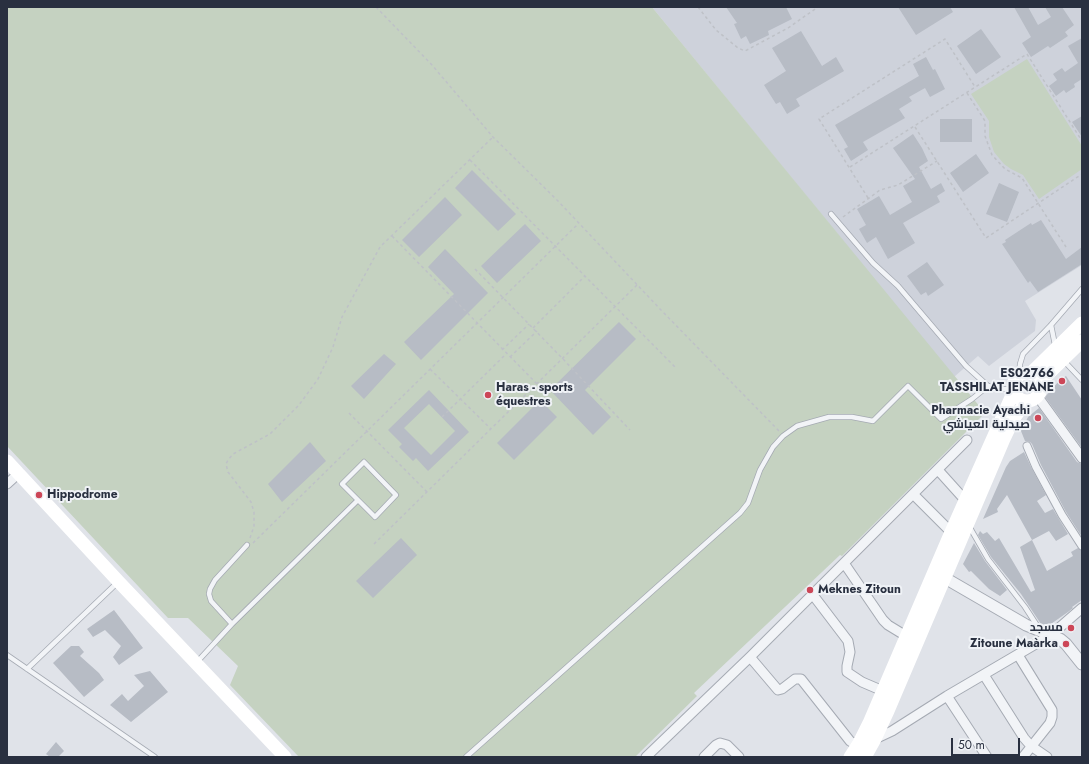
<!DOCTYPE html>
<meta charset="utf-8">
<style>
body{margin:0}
#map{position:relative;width:1089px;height:764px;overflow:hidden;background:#e0e3e9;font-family:Jost,sans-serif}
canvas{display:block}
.frame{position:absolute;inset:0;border:8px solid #293040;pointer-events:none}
.scale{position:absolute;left:951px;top:738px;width:69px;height:18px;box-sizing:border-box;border:2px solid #293040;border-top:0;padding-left:5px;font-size:12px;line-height:14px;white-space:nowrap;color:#293040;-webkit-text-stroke:3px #eff2f6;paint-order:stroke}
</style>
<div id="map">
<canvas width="1089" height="764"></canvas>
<div class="frame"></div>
<div class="scale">50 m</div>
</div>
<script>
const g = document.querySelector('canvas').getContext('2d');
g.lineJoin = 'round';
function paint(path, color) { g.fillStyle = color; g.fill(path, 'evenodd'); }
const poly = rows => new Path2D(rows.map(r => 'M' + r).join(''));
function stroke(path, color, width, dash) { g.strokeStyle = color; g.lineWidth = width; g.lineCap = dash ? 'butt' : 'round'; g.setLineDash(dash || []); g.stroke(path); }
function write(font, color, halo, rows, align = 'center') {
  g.font = font + ' Jost,Cairo,sans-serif'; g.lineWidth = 4; g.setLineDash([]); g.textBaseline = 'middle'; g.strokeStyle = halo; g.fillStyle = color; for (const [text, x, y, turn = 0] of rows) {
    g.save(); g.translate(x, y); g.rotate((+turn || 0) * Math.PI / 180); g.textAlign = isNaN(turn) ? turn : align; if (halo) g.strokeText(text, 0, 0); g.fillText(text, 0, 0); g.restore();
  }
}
paint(poly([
 [652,7,1082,7,1082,265,1025,301,1036,320,1035,331,989,366,978,356,954,377]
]), '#ced2db');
paint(poly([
 [7,7,652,7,985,413,842,556,840,555,694,693,697,696,635,757,299,757,230,685,238,666,188,618,168,618,7,446],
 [1027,59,1082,146,1082,169,1039,199,1023,175,1011,169,1004,164,994,152,989,137,989,121,971,94]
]), '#c5d2c1');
paint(poly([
 [726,7,786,7,792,19,768,31,769,35,750,44,746,36,741,39,734,24,737,23],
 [898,7,950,7,953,12,916,35],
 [1014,7,1028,7,1038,25,1051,17,1045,7,1062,7,1074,25,1065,32,1068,36,1050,48,1048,46,1031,57,1022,43,1031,37],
 [981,29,1001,57,976,74,957,46],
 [801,31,822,66,836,57,844,71,796,99,800,106,787,114,780,102,776,104,764,85,786,71,772,48],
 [1082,38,1082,79,1074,84,1075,87,1066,93,1064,90,1056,96,1049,86,1057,80,1053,74,1062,68,1065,72,1078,63,1068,46],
 [926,57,933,70,935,69,945,89,930,97,925,88,909,97,912,101,899,109,905,118,863,142,868,150,851,161,844,149,848,147,835,125,919,76,913,64],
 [1082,116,1082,137,1072,122],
 [940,119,972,119,972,142,940,142],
 [913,134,922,148,928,161,919,167,931,189,941,183,945,191,937,196,940,202,903,223,915,243,888,259,876,237,867,243,859,229,866,225,857,209,879,196,890,215,912,202,903,186,915,179,893,148],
 [976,154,989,173,963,192,950,173],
 [472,170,516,214,498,231,455,188],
 [999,183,1019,192,1007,222,986,214],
 [445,197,462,215,419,257,402,240],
 [1041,220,1066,259,1082,247,1082,264,1038,292,1030,281,1028,283,1002,244,1006,242,1005,240,1031,223,1032,225],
 [525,224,541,241,497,283,481,266],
 [445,249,488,293,421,360,404,342,454,294,428,267],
 [927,262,944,285,928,296,926,292,921,295,907,276],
 [619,322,636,339,585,390,611,417,593,435,550,390],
 [384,354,396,364,364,399,351,386],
 [1066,376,1082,400,1082,448,1045,397,1059,381],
 [429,390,469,432,428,471,416,458,413,461,399,447,402,444,388,430],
 [429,404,455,431,431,455,404,428],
 [540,400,557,417,514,460,497,443],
 [1039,408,1077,462,1082,464,1082,537,1066,512,1041,465,1032,444,1030,442,1025,441,1021,431,1028,417],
 [310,442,326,461,282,502,268,484],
 [1024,452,1032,469,1046,495,1037,501,1045,513,1053,509,1068,534,1056,541,1049,531,1032,540,1007,495,997,509,998,512,983,519,1006,467,1010,461],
 [980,531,983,534,987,532,995,541,999,538,1031,592,1035,590,1020,547,1032,540,1047,571,1073,556,1071,552,1078,548,1082,551,1082,600,1072,607,1073,608,1068,612,1048,626,1041,624,1021,594,991,557,978,535],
 [401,538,417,555,373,598,356,581],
 [974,543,985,561,1007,590,1000,596,989,589,971,571,969,572,963,564],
 [114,610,143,648,119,665,113,657,121,646,105,630,93,637,87,629],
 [71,646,79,646,84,652,80,656,99,673,104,680,84,697,53,663],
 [150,671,168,692,131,722,110,705,122,694,128,701,144,686,134,675],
 [56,742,64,751,58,757,50,757,46,754]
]), '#b7bcc5');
const service = poly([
 [831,214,873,263,898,286,966,366,988,386,999,389,1012,389],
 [1051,325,1055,345],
 [1064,361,1082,380],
 [1019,375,1020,364,1023,354,1051,325,1082,289],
 [364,462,396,495,375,517,342,484,364,462],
 [969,526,988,559,1025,607,1038,627],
 [232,624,211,601,209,594,210,589,215,580,247,545],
 [7,655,155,757],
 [197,662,232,624,358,500],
 [27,669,117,583],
 [466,757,740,513,748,503,760,470,773,447,783,436,797,426,829,417,852,417,873,421,908,386,941,419,972,399,988,386]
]);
const pedestrian = poly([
 [1027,446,1036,467,1062,515,1082,546]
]);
const minor = poly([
 [1038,397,1082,458],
 [938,470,965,500],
 [7,484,19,473],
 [913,494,951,532],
 [844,563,883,620,888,625,906,636],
 [813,595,848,641,850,652,847,666,847,672,862,682,883,691],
 [1018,655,1052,710,1052,717,1050,723,1023,757],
 [750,657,778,690,782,689,795,679,801,679,850,741,853,743,859,743,875,739,892,731,947,696,1051,635,1082,608],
 [984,675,1024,738,1031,746,1047,757],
 [947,696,987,757],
 [646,757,750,657,967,440],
 [704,757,716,745,720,743,727,745,739,757]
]);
const tertiary = poly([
 [938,574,1026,625,1060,639,1066,644,1082,664]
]);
stroke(service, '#a5aab3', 6);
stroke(pedestrian, '#a5aab3', 9);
stroke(minor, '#a5aab3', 11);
stroke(tertiary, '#a5aab3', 13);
stroke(poly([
 [376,7,432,65,493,137,558,201,661,310,779,431],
 [698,7,716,30,738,48,745,51,788,28,818,7],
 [967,93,985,121,985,136,992,155,1005,169,1022,178,1066,247],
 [915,127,986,238,1082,174],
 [470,160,675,367],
 [850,167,1027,54,1082,141],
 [868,198,819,119,945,39,975,87],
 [843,217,880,190,898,185,937,161],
 [392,236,537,384],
 [475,269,563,359,630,430],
 [533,328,585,276],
 [502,350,529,324],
 [510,357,537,331],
 [430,369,491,429],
 [349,413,427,492],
 [442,417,506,354],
 [250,538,254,526,254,512,251,502,228,472,226,464,228,460,233,454,270,434,299,405,318,379,333,347,342,317,380,247,493,137],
 [253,543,578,224],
 [374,544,637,285]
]), '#bec1c7', 1.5, [3, 3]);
stroke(service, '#f2f4f7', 4.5);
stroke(pedestrian, '#f2f4f7', 7);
stroke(minor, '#f2f4f7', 9);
stroke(tertiary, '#f2f4f7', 11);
stroke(poly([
 '1013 387a14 14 0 1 1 28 0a14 14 0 1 1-28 0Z',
 [1031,373,1082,323],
 [1040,382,1082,341],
 [7,461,118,581,285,757],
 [850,757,859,743,869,723,951,532,1013,393],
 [865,757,875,739,888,711,1004,439,1014,418,1026,402]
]), '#fff', 13);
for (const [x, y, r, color] of [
 [1062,381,4,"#cc4657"],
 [488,395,4,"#cc4657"],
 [1038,418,4,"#cc4657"],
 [39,495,4,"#cc4657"],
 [810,590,4,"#cc4657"],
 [1071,628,4,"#cc4657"],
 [1066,644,4,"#cc4657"]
]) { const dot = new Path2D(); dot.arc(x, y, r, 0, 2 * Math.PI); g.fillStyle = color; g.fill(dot); stroke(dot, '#eff2f6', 1.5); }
write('bold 12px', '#293040', '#eff2f6', [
 ["ES02766",1054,374],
 ["TASSHILAT JENANE",1054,388],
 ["Haras - sports",496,388,"left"],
 ["équestres",496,402,"left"],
 ["Pharmacie Ayachi",1030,411],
 ["صيدلية العياشي",1030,425],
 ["Hippodrome",47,495,"left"],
 ["Meknes Zitoun",818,590,"left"],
 ["مسجد",1063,628],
 ["Zitoune Maàrka",1058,644]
], 'right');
</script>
